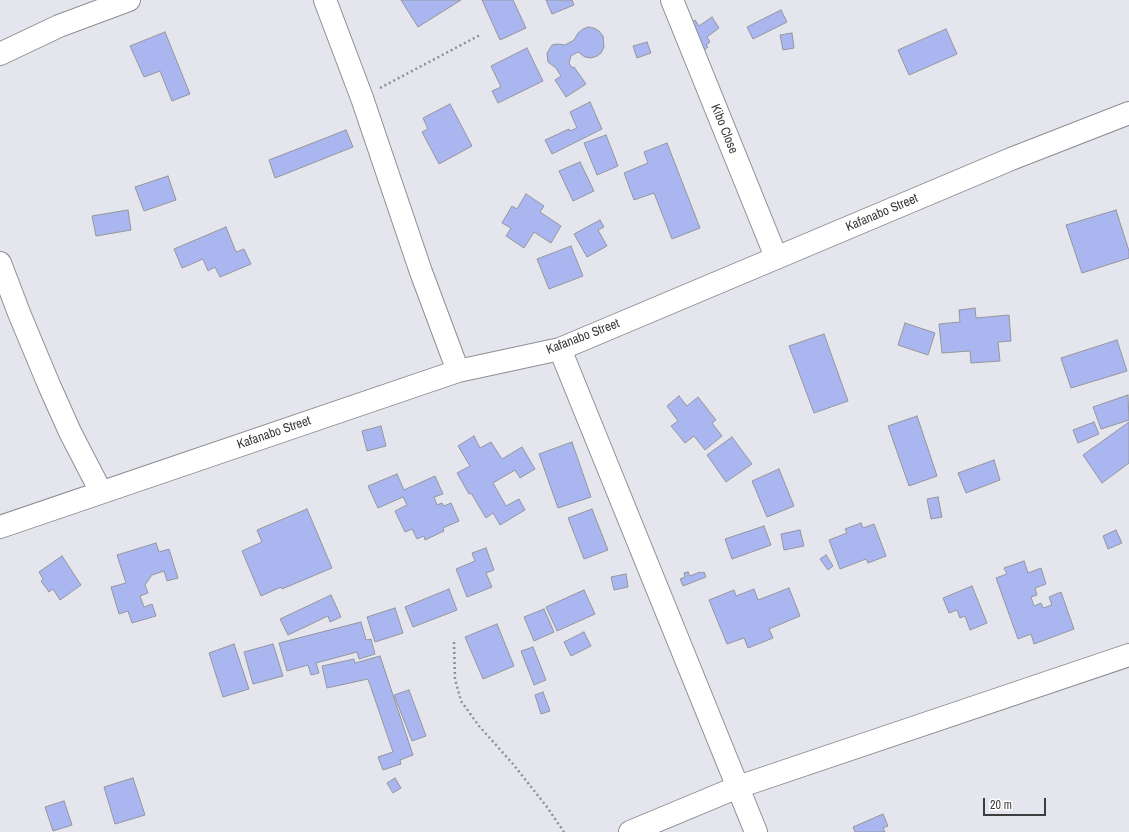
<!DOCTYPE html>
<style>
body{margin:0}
#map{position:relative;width:1129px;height:832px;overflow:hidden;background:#e5e6ed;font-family:"Archivo Narrow",sans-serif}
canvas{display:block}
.scale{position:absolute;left:983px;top:798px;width:63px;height:18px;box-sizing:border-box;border:2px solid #3c3d3f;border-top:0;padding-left:5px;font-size:12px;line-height:14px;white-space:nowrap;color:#3c3d3f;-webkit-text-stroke:3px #fff;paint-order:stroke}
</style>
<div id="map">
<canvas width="1129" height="832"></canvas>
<div class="scale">20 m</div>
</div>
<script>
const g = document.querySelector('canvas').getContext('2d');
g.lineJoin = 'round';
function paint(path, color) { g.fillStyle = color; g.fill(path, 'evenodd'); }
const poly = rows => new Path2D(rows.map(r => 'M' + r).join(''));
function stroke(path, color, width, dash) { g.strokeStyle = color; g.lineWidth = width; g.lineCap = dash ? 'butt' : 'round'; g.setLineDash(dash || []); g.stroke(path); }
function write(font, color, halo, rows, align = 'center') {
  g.font = font + ' "Archivo Narrow",sans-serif'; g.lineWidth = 4; g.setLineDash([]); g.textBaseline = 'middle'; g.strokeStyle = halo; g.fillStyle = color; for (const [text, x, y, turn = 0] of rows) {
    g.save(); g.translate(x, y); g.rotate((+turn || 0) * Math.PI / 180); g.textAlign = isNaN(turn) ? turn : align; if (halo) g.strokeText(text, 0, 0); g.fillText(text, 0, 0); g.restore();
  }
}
const building = poly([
 [401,0,461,0,418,27,401,0],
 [482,0,513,0,526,28,500,40,482,0],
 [546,0,572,0,574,5,552,14,546,0],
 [781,10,787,22,753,39,747,27,781,10],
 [712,17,719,28,707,37,710,42,706,45,708,47,704,50,688,26,695,20,699,26,712,17],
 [588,27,594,28,599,31,603,36,604,47,601,53,597,56,591,58,585,57,578,52,571,56,569,63,572,68,574,67,586,84,566,97,555,80,561,76,556,68,548,62,547,53,552,45,557,44,565,45,574,40,578,33,583,29,588,27],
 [946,29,957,54,909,75,898,50,946,29],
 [165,32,190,94,172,101,160,71,144,77,130,46,165,32],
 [792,33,794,48,783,50,780,35,792,33],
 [647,42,651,53,637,58,633,46,647,42],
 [527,48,543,81,498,103,492,91,501,87,491,66,527,48],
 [590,102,602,129,552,154,545,140,569,129,570,131,577,128,570,112,590,102],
 [450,104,472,146,439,164,422,132,428,129,423,118,450,104],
 [346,130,353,147,275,178,269,160,346,130],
 [606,135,618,166,597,175,584,143,606,135],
 [667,143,700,228,672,239,654,193,634,200,624,173,648,163,644,152,667,143],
 [580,162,594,191,573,201,559,171,580,162],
 [168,176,176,200,144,211,135,187,168,176],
 [526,194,544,206,540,212,561,226,551,243,534,232,524,248,506,236,511,228,502,223,512,206,517,209,526,194],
 [128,210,131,230,96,236,92,216,128,210],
 [1116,210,1129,251,1129,258,1082,273,1066,225,1116,210],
 [600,220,604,227,598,230,607,246,587,257,574,234,600,220],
 [226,227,236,252,244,249,251,264,220,277,215,267,208,271,203,259,182,268,174,249,226,227],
 [571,246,583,276,549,289,537,259,571,246],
 [975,308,976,318,1009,315,1011,341,998,342,1000,361,971,363,970,351,942,353,939,324,960,322,959,310,975,308],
 [905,323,935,333,928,355,898,345,905,323],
 [824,334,848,401,814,413,789,346,824,334],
 [1117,340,1127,371,1071,388,1061,358,1117,340],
 [1128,395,1129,420,1101,429,1093,407,1128,395],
 [679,396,687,406,698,397,716,420,712,423,722,436,705,450,694,436,685,443,671,426,678,421,667,406,679,396],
 [917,416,937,476,909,486,888,426,917,416],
 [1094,422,1099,434,1078,443,1073,430,1094,422],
 [1129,422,1129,463,1102,483,1083,455,1129,422],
 [381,426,386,446,367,451,362,431,381,426],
 [474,436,480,448,491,442,502,459,522,447,535,469,520,478,515,470,493,483,506,506,519,499,525,510,500,525,493,513,486,518,471,493,469,494,457,473,470,466,458,446,474,436],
 [732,437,752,464,726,482,707,455,732,437],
 [572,442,591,497,558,508,539,454,572,442],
 [994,460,1000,480,966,493,958,473,994,460],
 [779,469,794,506,767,517,752,481,779,469],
 [397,474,404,490,435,476,443,494,434,497,437,505,442,503,444,506,451,503,459,521,443,528,444,531,425,540,424,536,417,539,412,529,405,532,395,511,407,505,403,497,378,508,368,486,397,474],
 [938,497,942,517,931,519,927,499,938,497],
 [307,509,332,568,282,589,281,587,261,596,242,551,262,542,257,530,307,509],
 [592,509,608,550,584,559,568,518,592,509],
 [861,523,863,528,874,524,886,556,868,563,866,559,840,569,829,540,847,533,845,529,861,523],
 [764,526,771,545,732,559,725,539,764,526],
 [800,530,804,546,784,550,781,534,800,530],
 [1116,530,1122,543,1108,549,1103,536,1116,530],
 [156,543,159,552,169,549,178,578,167,581,164,571,152,575,145,585,148,593,140,596,144,607,152,604,156,616,132,623,128,611,119,614,111,587,126,583,117,555,156,543],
 [486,548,494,570,486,573,492,587,467,597,456,569,475,561,472,553,486,548],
 [826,555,833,566,828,570,820,559,826,555],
 [62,556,81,585,60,600,53,589,49,592,41,581,43,579,39,572,62,556],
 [1024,561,1028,573,1041,568,1046,584,1035,588,1037,595,1031,597,1034,606,1041,603,1043,608,1052,605,1049,597,1061,592,1074,629,1034,644,1031,634,1018,639,996,578,1007,574,1004,568,1024,561],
 [688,572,690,576,700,572,701,573,704,572,706,577,683,586,680,579,685,577,684,573,688,572],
 [626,574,628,587,614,590,611,577,626,574],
 [972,586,987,623,970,630,965,616,960,618,957,610,949,613,943,598,972,586],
 [789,588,800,616,769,629,773,638,748,648,744,638,727,644,709,600,734,590,736,596,754,589,758,600,789,588],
 [449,589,457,610,413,627,405,607,449,589],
 [584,590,595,614,557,631,546,607,584,590],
 [331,595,341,617,330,622,328,616,288,635,280,619,331,595],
 [395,608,403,633,375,642,367,617,395,608],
 [544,609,554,632,534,641,524,617,544,609],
 [361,622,366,640,371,639,375,654,359,659,357,652,316,663,319,673,311,675,308,665,287,671,279,643,361,622],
 [497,624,514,666,483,679,465,637,497,624],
 [584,632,591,646,571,656,564,642,584,632],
 [234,644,249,689,223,697,209,653,234,644],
 [273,644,283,676,253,684,244,652,273,644],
 [533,647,546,680,534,685,521,651,533,647],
 [380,656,413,755,400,760,401,764,383,770,378,757,393,752,368,679,327,688,322,666,354,659,355,663,380,656],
 [409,690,426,736,412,741,394,695,409,690],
 [543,692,550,711,541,714,535,695,543,692],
 [133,778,145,815,115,824,104,787,133,778],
 [395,778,401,788,393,793,387,783,395,778],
 [64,801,72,825,53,831,45,807,64,801],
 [883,814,888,826,883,828,885,832,855,832,853,827,883,814]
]);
paint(building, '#aab6f0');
stroke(building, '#94969c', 1);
const minor = poly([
 [325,0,362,98,421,272,458,371],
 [672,0,776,257],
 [0,54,59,26,129,0],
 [0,263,19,313,49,385,70,432,101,492],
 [560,349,756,832],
 [0,527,458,371,560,349,1011,159,1129,113],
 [630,832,738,787,1129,655]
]);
stroke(minor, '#8e8f95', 24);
stroke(poly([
 [380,88,480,35],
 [454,642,455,679,461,701,479,726,513,764,547,807,564,832]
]), '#8e8f93', 2.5, [2, 3]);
stroke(minor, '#fff', 22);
write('13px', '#3c3d3f', '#fff', [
 ["Kibo Close",724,129,68],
 ["Kafanabo Street",882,213,-23],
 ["Kafanabo Street",583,337,-21],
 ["Kafanabo Street",274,433,-19]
]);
</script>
